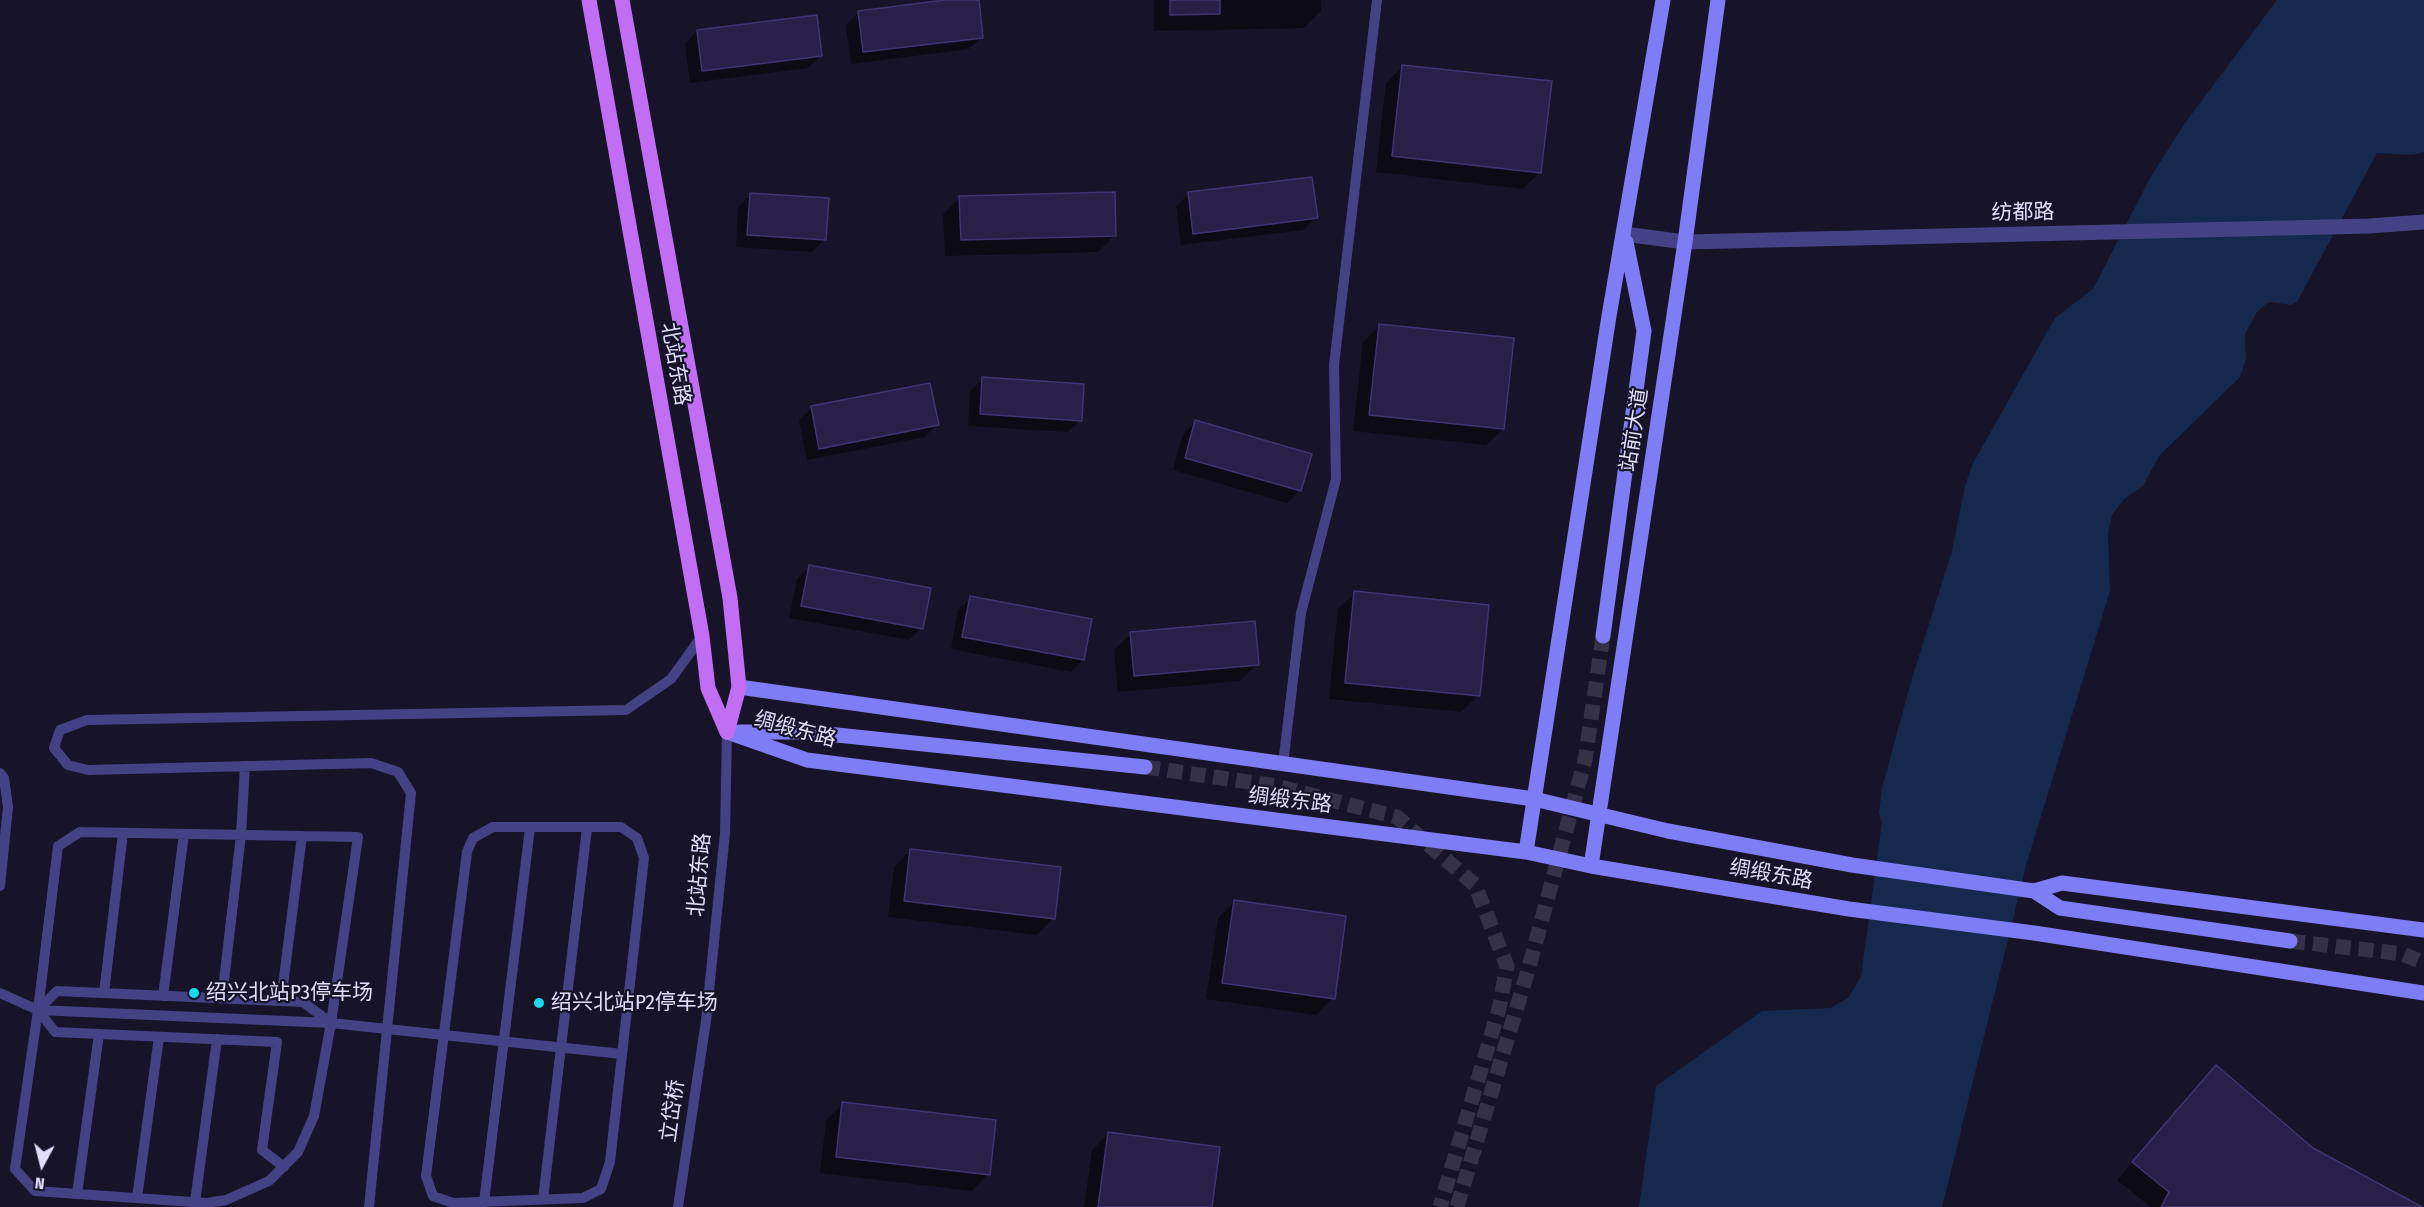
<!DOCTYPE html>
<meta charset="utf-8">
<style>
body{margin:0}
#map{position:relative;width:2424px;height:1207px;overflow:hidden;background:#171329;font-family:"Fira Sans Condensed",sans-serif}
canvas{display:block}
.north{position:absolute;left:12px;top:1135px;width:60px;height:60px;-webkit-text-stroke:4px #171329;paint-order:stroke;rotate:187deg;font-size:16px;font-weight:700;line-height:24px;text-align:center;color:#e1defc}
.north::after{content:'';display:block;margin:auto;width:21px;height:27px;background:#e1defc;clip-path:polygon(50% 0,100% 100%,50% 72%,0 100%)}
</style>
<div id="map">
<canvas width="2424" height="1207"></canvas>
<div class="north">N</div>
</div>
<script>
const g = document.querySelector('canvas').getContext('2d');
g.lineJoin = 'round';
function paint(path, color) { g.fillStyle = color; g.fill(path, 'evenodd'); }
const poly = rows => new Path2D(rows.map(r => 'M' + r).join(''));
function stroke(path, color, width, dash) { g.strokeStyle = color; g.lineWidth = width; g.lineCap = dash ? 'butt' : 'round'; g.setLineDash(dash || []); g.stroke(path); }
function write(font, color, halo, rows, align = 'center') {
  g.font = font + ' "Fira Sans Condensed","Noto Sans SC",sans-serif'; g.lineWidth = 4.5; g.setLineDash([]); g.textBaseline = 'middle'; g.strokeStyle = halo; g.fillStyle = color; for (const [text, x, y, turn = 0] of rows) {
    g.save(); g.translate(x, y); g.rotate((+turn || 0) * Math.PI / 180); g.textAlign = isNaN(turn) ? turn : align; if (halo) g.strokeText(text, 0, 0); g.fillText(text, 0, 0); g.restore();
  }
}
paint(poly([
 [2277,0,2424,0,2424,152,2412,155,2377,153,2297,302,2291,305,2272,302,2266,304,2257,312,2245,334,2246,359,2240,377,2159,456,2143,486,2124,499,2112,515,2108,534,2110,591,2027,862,1942,1207,1639,1207,1656,1086,1762,1011,1830,1008,1848,998,1855,987,1861,976,1882,822,1879,813,1882,788,1912,678,1952,551,1965,486,1972,465,2055,318,2093,289,2150,178,2185,123]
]), '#14294d');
paint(poly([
 [957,0,977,0,982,37,969,49,851,64,846,25,859,12],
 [1154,0,1321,0,1321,11,1304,28,1154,31],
 [697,31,821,56,808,68,690,83,685,44],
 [1403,66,1540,172,1523,189,1376,172,1386,83],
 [1189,194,1316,217,1304,230,1181,245,1176,206],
 [751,195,825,239,812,252,736,247,738,207],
 [960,198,1115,235,1098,252,945,256,943,214],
 [1379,326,1503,429,1486,445,1353,431,1363,342],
 [983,379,1081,420,1068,432,968,426,970,391],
 [812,408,937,424,925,437,807,460,799,420],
 [1196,422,1300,490,1287,503,1173,470,1183,434],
 [809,567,921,628,909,640,789,618,797,579],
 [1355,593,1478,696,1461,712,1329,699,1338,609],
 [971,598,1083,660,1071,672,951,649,958,610],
 [1131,634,1257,664,1240,681,1118,692,1114,650],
 [911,850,1053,918,1037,935,888,917,894,867],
 [1234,902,1333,998,1316,1015,1206,999,1218,918],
 [2216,1067,2312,1149,2419,1207,2151,1207,2117,1180],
 [843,1104,988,1174,972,1191,820,1173,826,1120],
 [1108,1134,1210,1207,1084,1207,1092,1150]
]), '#0007');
const building = poly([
 [945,0,979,0,983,38,863,52,858,11,945,0],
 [1170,0,1220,0,1220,14,1170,15,1170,0],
 [817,15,822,56,702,71,697,30,817,15],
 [1402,65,1552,81,1541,173,1392,156,1402,65],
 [1312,177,1318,218,1193,234,1188,192,1312,177],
 [1115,192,1116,236,961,240,959,196,1115,192],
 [750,193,829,198,826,240,747,235,750,193],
 [1379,324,1514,338,1504,429,1369,415,1379,324],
 [982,377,1084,384,1082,421,980,414,982,377],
 [930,383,939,425,819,449,811,406,930,383],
 [1195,420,1312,454,1301,491,1185,458,1195,420],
 [809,565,931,588,923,629,801,606,809,565],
 [1354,591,1489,605,1480,696,1345,683,1354,591],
 [970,596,1092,619,1084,660,962,637,970,596],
 [1255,621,1259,665,1134,676,1130,632,1255,621],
 [910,849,1061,867,1055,919,904,901,910,849],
 [1234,900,1346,916,1335,999,1222,983,1234,900],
 [2216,1065,2313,1148,2422,1207,2161,1207,2169,1192,2132,1162,2216,1065],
 [842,1102,996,1120,990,1175,836,1157,842,1102],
 [1108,1132,1220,1147,1212,1207,1098,1207,1108,1132]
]);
paint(building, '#282049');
stroke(building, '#403473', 1.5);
stroke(poly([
 [1145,767,1277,786,1397,817,1475,885,1507,966,1499,1009,1440,1207],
 [2290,941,2403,954,2424,963],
 [1457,1207,1529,967,1585,760,1603,636]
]), '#353149', 15, [15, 8]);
stroke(poly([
 [1283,764,1301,613,1336,479,1334,365,1377,0],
 [0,773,4,778,8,807,0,886],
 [493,827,621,827,637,838,644,858,610,1162,601,1189,583,1198,453,1203,433,1196,426,1176,467,852,473,838,493,827],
 [80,832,358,837,331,1023,314,1116,298,1152,269,1181,226,1200,207,1203,35,1191,15,1169,38,1010,58,846,80,832],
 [0,993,38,1010,331,1023,622,1054],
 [104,993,123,833],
 [163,996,184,834],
 [222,998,241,835,245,766],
 [281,1001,302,836],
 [284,1167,262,1150,277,1042,55,1032,38,1010,57,991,281,1001,303,1002,331,1023],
 [77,1194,99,1034],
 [137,1198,159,1037],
 [543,1199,587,828],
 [195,1202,217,1039],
 [484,1202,530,828],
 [369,1207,411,793,398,772,371,763,88,770,68,765,54,748,60,730,87,720,626,710,671,679,702,636],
 [678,1207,706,1021,725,833,727,732]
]), '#444284', 10);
stroke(poly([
 [1624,234,1685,242,2369,226,2424,222]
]), '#444284', 15);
stroke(poly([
 [1603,636,1644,331,1626,242],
 [739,687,1534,799,1668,831,1852,865,2034,891,2062,883,2424,930],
 [727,732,807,760,1526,852,1591,866,1849,909,2034,933,2424,993],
 [739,732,808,732,1145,767],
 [1526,852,1609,316,1663,0],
 [1591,866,1685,242,1718,0],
 [2034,891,2060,908,2290,941]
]), '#7f7df5', 15);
stroke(poly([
 [589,0,702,636,708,688,727,732],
 [622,0,730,598,739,687,727,732]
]), '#c16ef4', 15);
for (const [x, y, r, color] of [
 [194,993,6,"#19d9ed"],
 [539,1003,6,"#19d9ed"]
]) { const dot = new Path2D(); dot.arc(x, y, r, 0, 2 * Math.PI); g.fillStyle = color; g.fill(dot); stroke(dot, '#171329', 2); }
write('21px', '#e1defc', '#171329', [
 ["纺都路",2023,213,-1],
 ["北站东路",675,364,80],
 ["站前大道",1635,430,-81],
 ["绸缎东路",795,730,15],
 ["绸缎东路",1290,801,7],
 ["北站东路",700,875,-85],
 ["绸缎东路",1771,875,10],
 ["立岱桥",673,1111,-82]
]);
write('21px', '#e1defc', '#171329', [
 ["绍兴北站P3停车场",206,993],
 ["绍兴北站P2停车场",551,1003]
], 'left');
</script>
